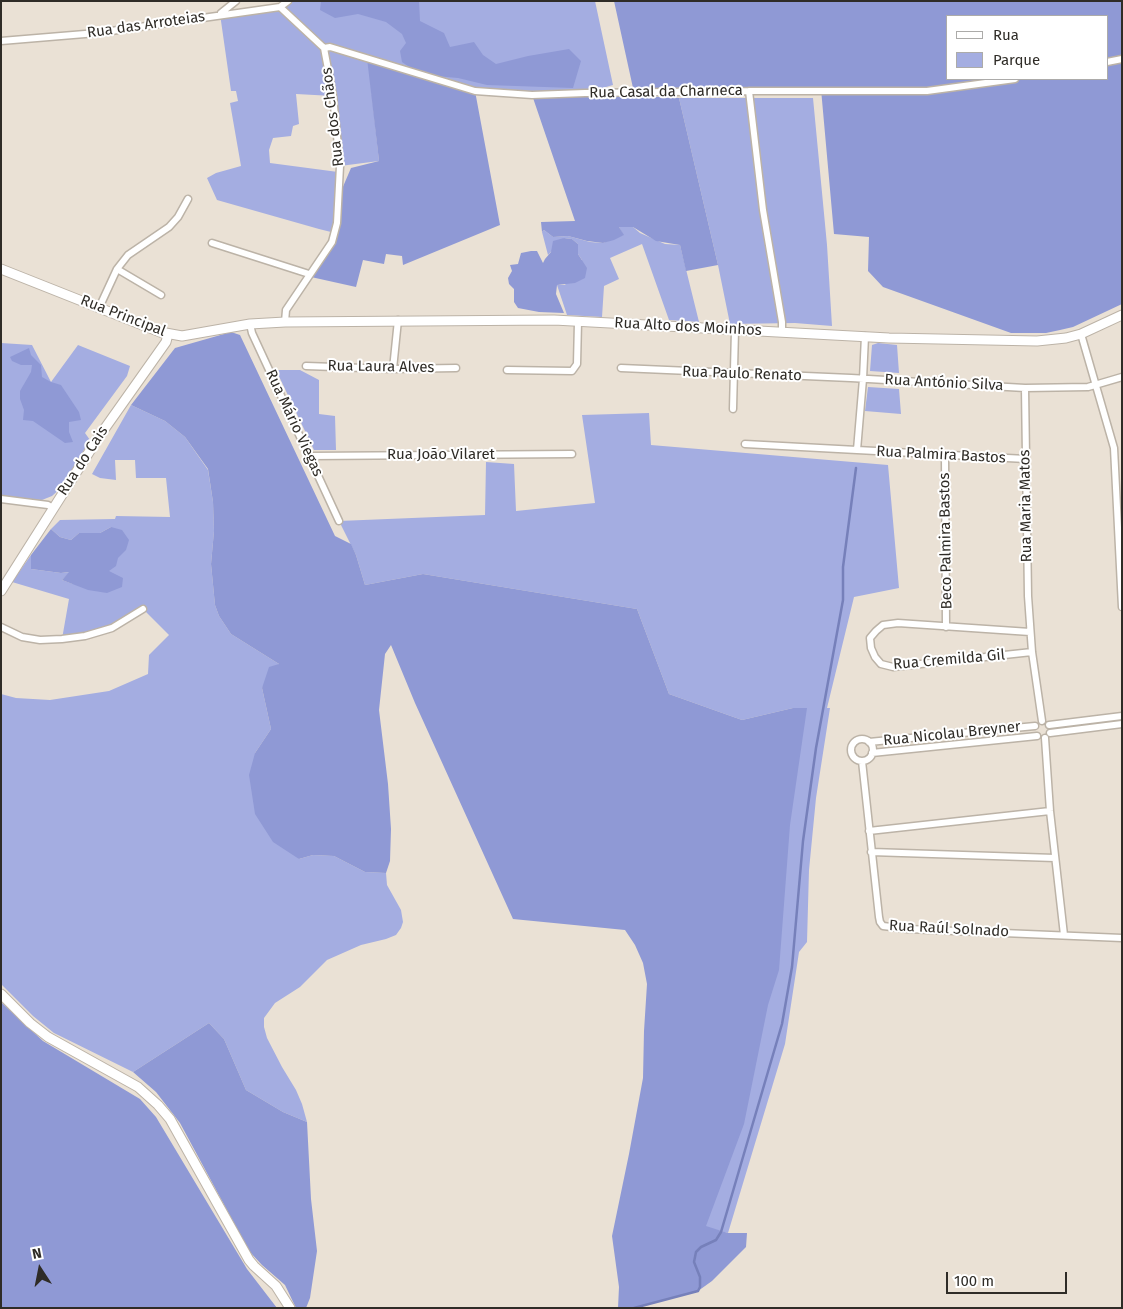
<!DOCTYPE html>
<meta charset="utf-8">
<style>
body{margin:0}
#map{position:relative;width:1123px;height:1309px;overflow:hidden;background:#eae1d5;font-family:"Fira Sans",sans-serif}
canvas{display:block}
.frame{position:absolute;inset:0;border:2px solid #2f2c27;pointer-events:none}
.legend{position:absolute;left:946px;top:15px;width:162px;height:65px;box-sizing:border-box;background:#fff;border:1px solid #acaba9;margin:0;padding:6px 9px;list-style:none;font-size:15px;color:#2f2c27}
.legend li{display:flex;align-items:center;gap:10px;height:25px}
.legend b{width:25px;border:1px solid #acaba9}
.north{position:absolute;left:15px;top:1244px;width:50px;height:50px;-webkit-text-stroke:4px #fff;paint-order:stroke;rotate:349deg;font-size:14px;font-weight:700;line-height:20px;text-align:center;color:#2f2c27}
.north::after{content:'';display:block;margin:auto;width:18px;height:22px;background:#2f2c27;clip-path:polygon(50% 0,100% 100%,50% 72%,0 100%)}
.scale{position:absolute;left:946px;top:1272px;width:121px;height:22px;box-sizing:border-box;border:2px solid #2f2c27;border-top:0;padding-left:6px;font-size:15px;line-height:18px;white-space:nowrap;color:#2f2c27;-webkit-text-stroke:4px #fff;paint-order:stroke}
</style>
<div id="map">
<canvas width="1123" height="1309"></canvas>
<div class="frame"></div>
<ul class="legend">
<li><b style="height:6px;background:#fff"></b>Rua</li>
<li><b style="height:14px;background:#a4ade1"></b>Parque</li>
</ul>
<div class="north">N</div>
<div class="scale">100 m</div>
</div>
<script>
const g = document.querySelector('canvas').getContext('2d');
g.lineJoin = 'round';
function paint(path, color) { g.fillStyle = color; g.fill(path, 'evenodd'); }
const poly = rows => new Path2D(rows.map(r => 'M' + r).join(''));
function stroke(path, color, width, dash) { g.strokeStyle = color; g.lineWidth = width; g.lineCap = dash ? 'butt' : 'round'; g.setLineDash(dash || []); g.stroke(path); }
function write(font, color, halo, rows, align = 'center') {
  g.font = font + ' "Fira Sans",sans-serif'; g.lineWidth = 4; g.setLineDash([]); g.textBaseline = 'middle'; g.strokeStyle = halo; g.fillStyle = color; for (const [text, x, y, turn = 0] of rows) {
    g.save(); g.translate(x, y); g.rotate((+turn || 0) * Math.PI / 180); g.textAlign = isNaN(turn) ? turn : align; if (halo) g.strokeText(text, 0, 0); g.fillText(text, 0, 0); g.restore();
  }
}
paint(poly([
 [288,1,595,1,613,85,585,93,532,95,475,91,368,58,379,161,340,166,333,96,296,94,299,124,293,126,291,136,273,138,269,150,270,163,338,172,334,220,331,232,319,229,217,200,207,178,216,173,241,166,230,103,238,101,236,91,231,91,220,14,278,6],
 [679,98,813,98,827,245,832,326,795,323,730,324,718,265],
 [619,227,633,227,640,233,665,244,680,245,699,322,669,320,642,244,610,258,619,279,604,286,602,317,567,315,557,285,565,285,582,260,578,254,578,244,572,239,564,238,548,255,542,232,544,230,553,237,568,236,590,242,603,243,623,235],
 [1,343,32,345,51,382,78,345,130,366,127,376,85,433,90,440,61,488,52,496,42,500,1,498],
 [878,343,897,345,899,373,870,371,872,345],
 [276,370,300,370,319,380,319,414,335,416,336,450,314,450],
 [868,387,899,389,901,414,865,411],
 [131,405,165,421,185,437,208,470,213,502,214,531,211,564,215,605,219,616,231,634,279,664,262,688,271,729,255,753,299,859,313,855,334,856,365,872,386,873,387,885,401,910,403,922,401,928,396,935,386,939,361,945,327,960,300,987,275,1003,264,1018,264,1027,267,1038,282,1067,296,1090,302,1104,307,1122,283,1112,246,1090,224,1039,209,1023,133,1072,54,1033,33,1016,1,984,1,694,16,698,50,700,109,691,148,674,149,655,169,635,144,610,112,628,62,639,69,599,12,582,31,555,31,569,61,573,70,572,62,580,73,584,109,571,111,527,100,533,79,533,71,540,60,537,51,529,60,520,115,519,116,516,170,517,166,478,136,478,135,460,115,460,116,480,100,478,92,474],
 [649,413,651,445,888,465,899,588,854,597,827,708,830,708,816,798,809,870,807,942,799,952,785,1044,728,1233,705,1227,793,708,742,720,669,694,637,609,423,574,365,585,356,555,339,521,485,515,486,462,514,464,516,511,595,503,582,415]
]), '#a4ade1');
paint(poly([
 [321,1,419,1,420,21,444,33,450,47,474,42,483,55,496,64,528,56,569,49,581,61,573,88,487,85,458,78,424,75,475,91,500,225,403,265,402,256,386,254,384,264,363,260,356,287,311,277,334,245,342,189,351,168,379,161,367,58,418,73,402,62,400,51,406,43,402,34,386,22,358,14,335,18,320,10],
 [614,1,1122,1,1122,304,1073,327,1060,330,1046,333,1011,333,883,287,868,271,869,237,834,234,821,89,633,88],
 [947,16,1107,16,1107,79,947,79],
 [585,93,679,98,718,265,686,271,680,245,656,241,633,227,619,227,624,235,614,240,603,243,587,241,568,236,553,237,544,230,542,232,541,222,575,221,532,95],
 [564,238,572,239,578,244,578,254,587,268,585,278,575,283,557,285,556,294,564,313,539,312,518,308,514,302,514,289,509,284,508,278,512,271,510,265,518,264,521,253,531,251,537,251,543,263,545,259,551,252,553,241],
 [231,332,240,335,335,536,351,544,356,555,365,585,423,574,637,609,669,694,742,720,793,708,807,708,790,825,779,970,768,1005,744,1124,706,1226,728,1233,747,1233,746,1247,712,1281,698,1291,634,1308,618,1308,619,1287,612,1236,629,1154,643,1078,644,1031,647,984,643,963,635,945,625,930,513,919,415,703,391,645,385,654,379,710,388,784,391,829,390,861,386,873,365,872,334,856,313,855,299,859,273,842,255,814,249,775,255,753,271,729,262,688,269,667,279,664,231,634,219,616,215,605,211,564,214,531,213,502,208,469,185,437,165,421,131,405,175,348],
 [29,348,31,355,41,365,42,377,51,382,61,385,79,412,81,420,69,422,69,432,73,442,65,443,33,421,23,420,24,410,20,399,20,391,31,372,32,365,21,365,12,361,10,357],
 [111,527,122,530,129,540,126,550,118,558,116,566,109,571,123,578,122,587,107,593,88,590,62,580,69,572,61,573,31,569,31,555,51,529,60,537,71,540,79,533,100,533],
 [1,1002,43,1041,140,1099,156,1117,247,1269,277,1308,1,1308],
 [209,1023,224,1039,246,1090,283,1112,307,1122,311,1199,317,1251,310,1298,306,1308,296,1308,285,1285,262,1265,249,1251,180,1123,156,1092,133,1072]
]), '#8f99d5');
stroke(poly([
 [634,1308,698,1291,700,1287,700,1277,694,1262,696,1252,701,1247,716,1240,721,1232,782,1024,792,967,803,841,816,748,843,600,843,567,856,468]
]), '#7680ba', 2.5);
const street = poly([
 [280,7,324,48,333,96,340,166,337,223,332,242,286,310,285,322],
 [221,13,236,1],
 [1,41,97,33,280,7,288,1],
 [324,48,330,47,475,91,532,95,585,93,749,91,927,91,1015,79],
 [1107,62,1122,59],
 [749,91,763,210,782,322,782,332],
 [212,243,309,274],
 [117,269,161,295],
 [99,308,117,269,128,255,169,227,178,217,188,199],
 [250,324,252,333,339,521],
 [1081,334,1114,448,1122,607],
 [306,366,393,369,456,368],
 [621,368,851,378,1025,388],
 [393,369,398,320],
 [507,370,572,371,577,364,578,322],
 [733,409,735,330],
 [745,444,857,450,863,379,865,336],
 [857,450,1026,459],
 [945,455,946,627],
 [310,456,572,454],
 [1,499,48,505,53,508],
 [1,627,22,637,40,640,62,639,85,636,112,628,143,609],
 [1030,632,898,623,883,625,876,631,870,638,871,648,875,657,881,664,893,667,1032,652],
 [1042,721,1032,652,1028,596,1025,388,1088,387,1122,377],
 [1049,725,1122,716],
 [1050,733,1122,724],
 [1045,738,1050,811,1064,935],
 '851 750a11 11 0 1 1 22 0a11 11 0 1 1-22 0Z',
 [869,742,1035,726],
 [872,753,1037,736],
 [862,761,879,917,880,922,883,926,908,929,1122,938],
 [869,831,1050,811],
 [871,852,1055,858]
]);
const secondary = poly([
 [1,269,160,332,182,336,250,324,285,322,554,320,889,338,1037,341,1066,338,1081,334,1122,315],
 [1,591,98,438,166,342,168,334],
 [1,994,30,1023,48,1037,138,1087,158,1105,170,1119,249,1260,254,1266,276,1286,290,1308]
]);
stroke(street, '#bcb3a7', 9);
stroke(secondary, '#bcb3a7', 11);
stroke(street, '#fff', 6);
stroke(secondary, '#fff', 9);
write('15px', '#2f2c27', '#fff', [
 ["Rua das Arroteias",146,25,-8],
 ["Rua Casal da Charneca",666,92,-1],
 ["Rua dos Chãos",333,117,-97],
 ["Rua Principal",123,316,21],
 ["Rua Alto dos Moinhos",688,327,3],
 ["Rua Laura Alves",381,367,1],
 ["Rua Paulo Renato",742,374,2],
 ["Rua António Silva",944,383,3],
 ["Rua Mário Viegas",294,423,65],
 ["Rua João Vilaret",441,455],
 ["Rua Palmira Bastos",941,455,3],
 ["Rua do Cais",83,461,-57],
 ["Rua Maria Matos",1026,506,-91],
 ["Beco Palmira Bastos",946,541,-91],
 ["Rua Cremilda Gil",949,660,-5],
 ["Rua Nicolau Breyner",952,734,-6],
 ["Rua Raúl Solnado",949,929,3]
]);
</script>
